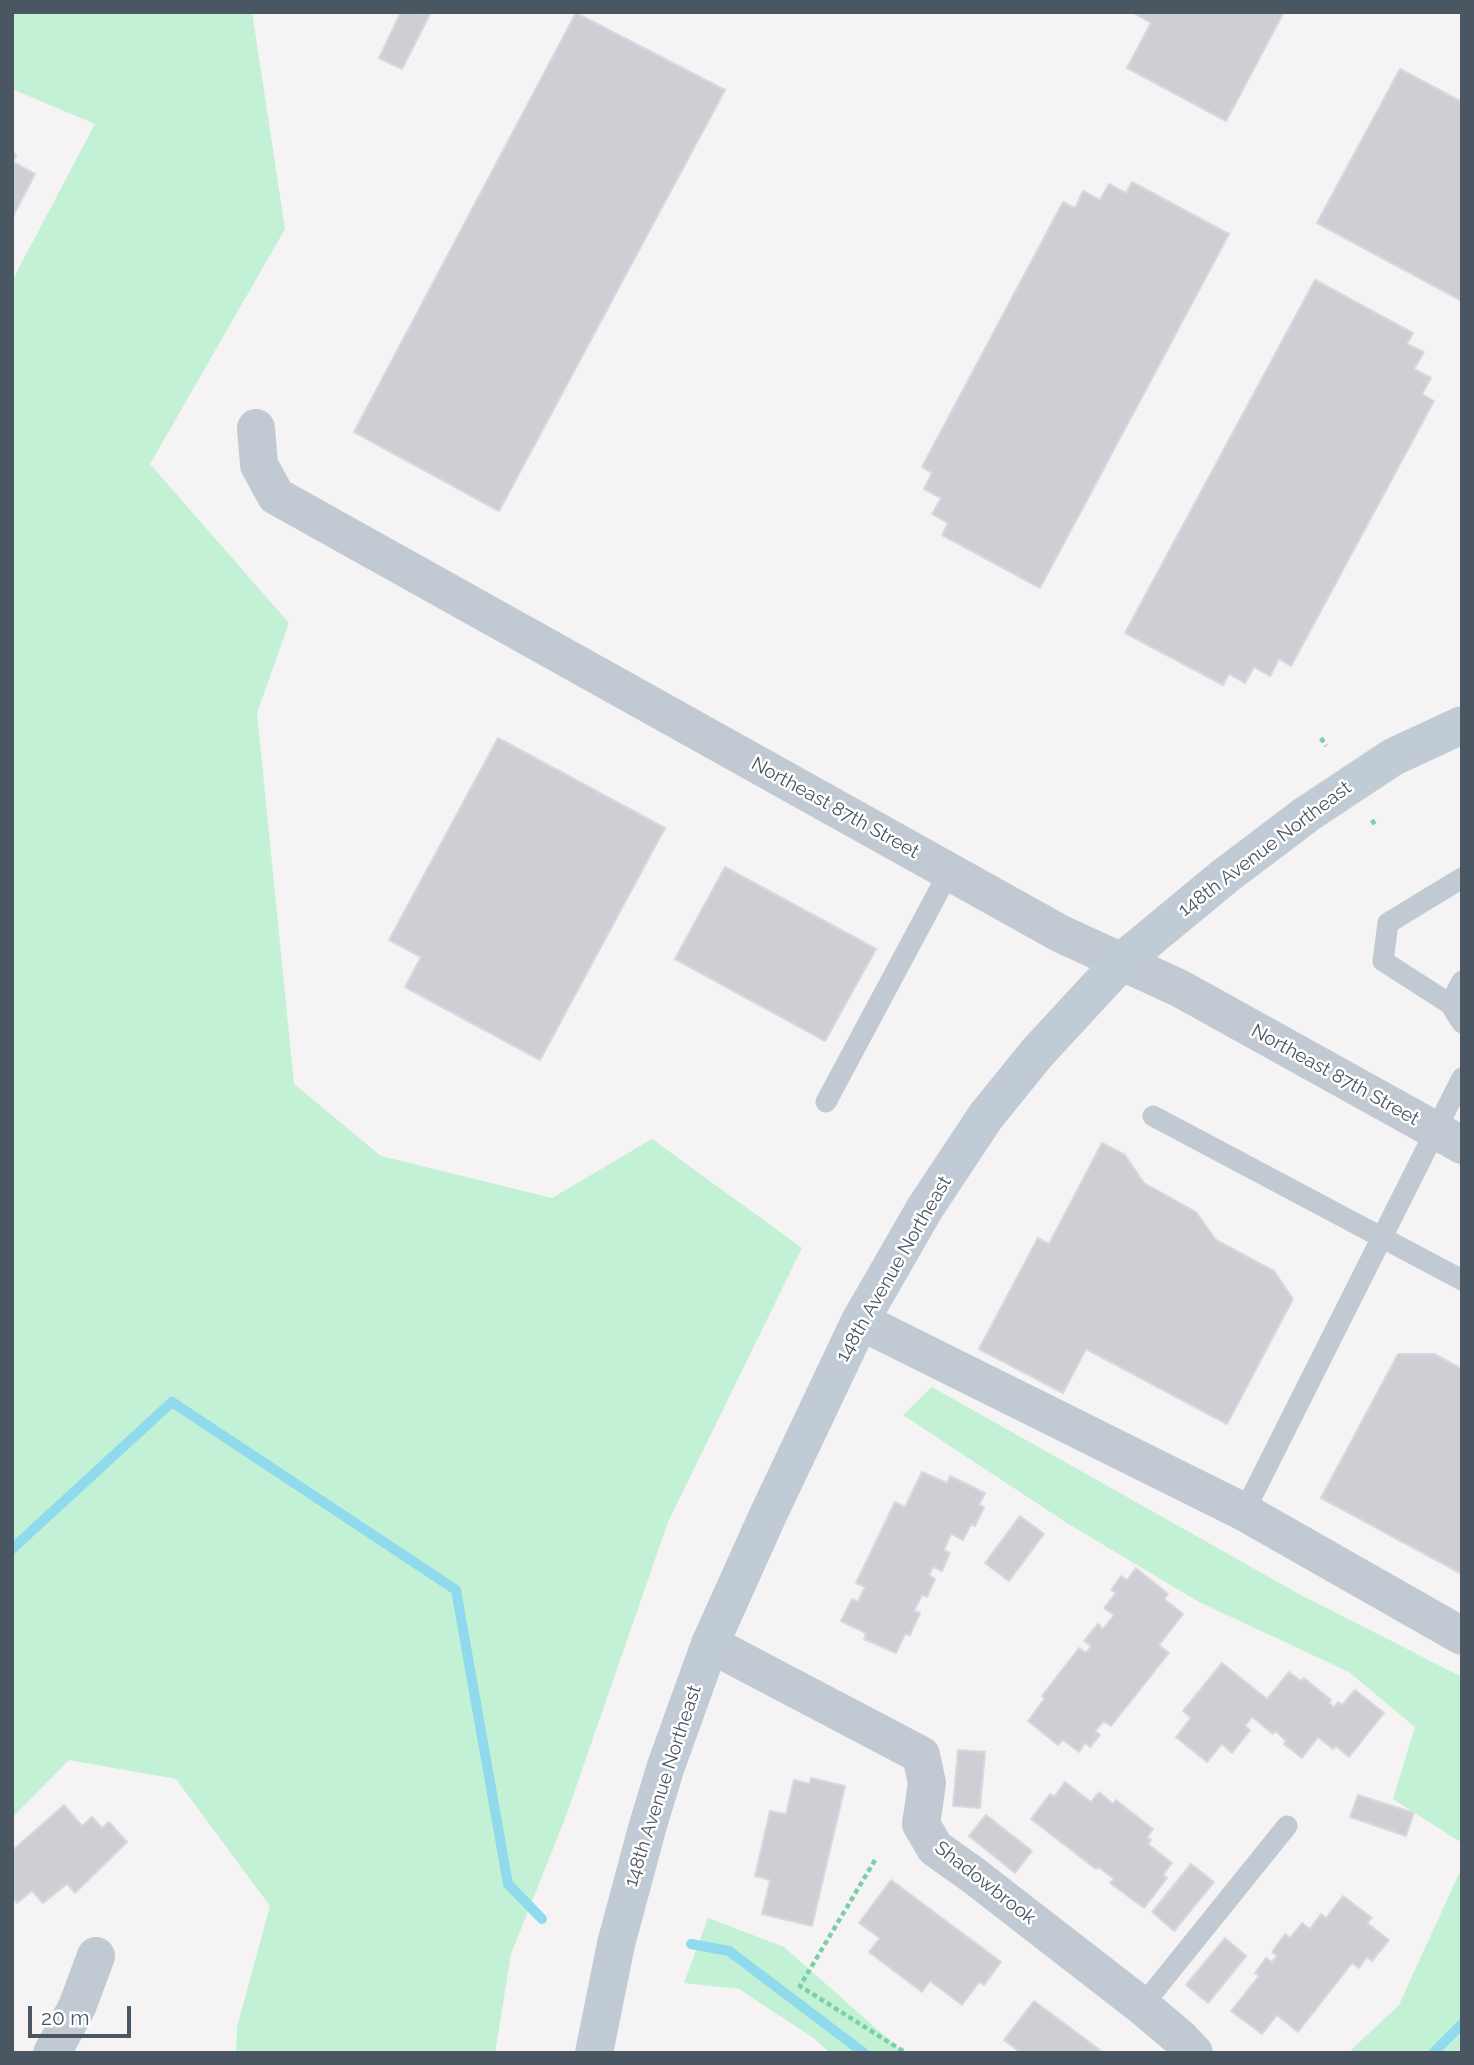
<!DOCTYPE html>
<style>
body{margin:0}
#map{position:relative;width:1474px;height:2065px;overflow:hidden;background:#f5f3f3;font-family:Raleway,sans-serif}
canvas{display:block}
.frame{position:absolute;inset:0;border:14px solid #4a5661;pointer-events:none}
.scale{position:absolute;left:28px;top:2006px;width:103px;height:32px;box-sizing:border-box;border:4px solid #4a5661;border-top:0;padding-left:9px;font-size:21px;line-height:24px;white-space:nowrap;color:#4a5661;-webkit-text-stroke:5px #fff;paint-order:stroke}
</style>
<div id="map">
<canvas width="1474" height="2065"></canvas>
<div class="frame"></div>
<div class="scale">20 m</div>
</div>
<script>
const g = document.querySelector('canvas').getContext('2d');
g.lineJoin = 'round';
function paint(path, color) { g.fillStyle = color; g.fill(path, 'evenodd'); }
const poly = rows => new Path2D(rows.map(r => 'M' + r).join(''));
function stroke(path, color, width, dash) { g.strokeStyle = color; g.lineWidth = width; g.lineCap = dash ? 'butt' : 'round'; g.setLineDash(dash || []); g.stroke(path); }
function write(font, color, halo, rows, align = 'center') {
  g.font = font + ' Raleway,sans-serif'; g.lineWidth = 5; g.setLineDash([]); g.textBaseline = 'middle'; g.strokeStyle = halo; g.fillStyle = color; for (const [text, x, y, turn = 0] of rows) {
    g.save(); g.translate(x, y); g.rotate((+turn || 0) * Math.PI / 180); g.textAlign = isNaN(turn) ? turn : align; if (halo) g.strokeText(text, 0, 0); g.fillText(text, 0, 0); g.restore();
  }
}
paint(poly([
 [12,12,252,12,285,229,150,464,289,623,257,713,294,1084,381,1156,552,1198,652,1139,802,1248,668,1522,566,1816,511,1954,495,2053,236,2053,237,2027,270,1906,176,1779,69,1760,12,1818,12,281,95,124,12,89],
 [932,1387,1299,1594,1462,1677,1462,1843,1393,1799,1415,1727,1349,1672,1199,1602,1067,1523,903,1415],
 [1462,1867,1462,2053,1348,2053,1399,2005],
 [708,1918,784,1947,904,2053,830,2053,815,2039,739,1989,684,1983]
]), '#c3f1d5');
stroke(poly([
 [12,1549,172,1402,456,1590,508,1884,542,1919],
 [691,1944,729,1951,864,2053],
 [1433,2053,1462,2024]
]), '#90daee', 10);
const building = poly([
 [401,12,430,14,402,69,379,58,401,12],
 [1132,12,1284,12,1226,121,1127,68,1151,23,1132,12],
 [576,13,725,90,499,511,354,432,576,13],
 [1400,69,1462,102,1462,301,1317,223,1400,69],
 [12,152,16,155,13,162,35,174,12,218,12,152],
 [1132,182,1229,234,1040,588,942,535,948,523,932,514,941,498,924,489,932,473,922,467,1063,202,1075,208,1083,191,1100,200,1109,184,1126,193,1132,182],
 [1315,280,1413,333,1407,344,1424,352,1414,369,1431,378,1422,394,1434,401,1291,666,1279,659,1270,676,1254,667,1245,683,1229,674,1223,685,1125,633,1315,280],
 [498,738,665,828,540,1060,405,987,421,957,389,940,498,738],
 [725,867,876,949,825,1041,675,959,725,867],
 [1102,1143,1125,1155,1144,1183,1196,1212,1216,1240,1274,1271,1293,1299,1227,1424,1086,1349,1063,1393,979,1349,1038,1238,1049,1244,1102,1143],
 [1398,1354,1434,1354,1462,1369,1462,1574,1321,1498,1398,1354],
 [922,1472,947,1483,950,1476,985,1493,979,1505,984,1507,975,1526,971,1524,963,1540,951,1534,944,1550,950,1553,942,1571,933,1567,929,1575,935,1579,927,1597,922,1595,914,1611,920,1613,910,1635,905,1634,896,1653,864,1639,866,1633,841,1621,852,1599,858,1602,865,1587,856,1583,895,1502,905,1507,922,1472],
 [1020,1516,1044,1534,1009,1581,985,1563,1020,1516],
 [1136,1568,1168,1594,1164,1599,1183,1614,1159,1645,1169,1653,1111,1726,1104,1721,1095,1731,1100,1735,1090,1747,1085,1743,1079,1752,1063,1740,1058,1745,1028,1721,1045,1698,1042,1696,1079,1648,1086,1653,1091,1646,1084,1641,1098,1624,1103,1629,1114,1615,1104,1608,1116,1593,1111,1590,1121,1576,1127,1580,1136,1568],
 [1222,1663,1267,1699,1289,1672,1301,1681,1304,1678,1331,1700,1329,1703,1334,1707,1338,1702,1342,1705,1355,1690,1384,1713,1349,1757,1336,1746,1333,1749,1318,1737,1302,1758,1284,1744,1286,1741,1276,1731,1273,1734,1252,1717,1245,1726,1250,1730,1232,1753,1222,1744,1207,1762,1176,1737,1191,1718,1183,1711,1222,1663],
 [958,1750,985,1752,980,1808,953,1806,958,1750],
 [811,1778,845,1786,812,1926,762,1914,770,1880,755,1876,770,1811,786,1814,794,1780,810,1784,811,1778],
 [1065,1782,1091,1802,1099,1792,1113,1804,1116,1800,1153,1829,1147,1838,1151,1840,1148,1844,1172,1863,1163,1875,1167,1878,1144,1908,1110,1883,1114,1879,1098,1867,1096,1869,1031,1819,1050,1794,1054,1797,1065,1782],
 [1358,1795,1414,1813,1406,1836,1350,1817,1358,1795],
 [64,1805,82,1826,92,1817,102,1828,109,1822,127,1842,75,1893,67,1884,43,1903,32,1891,17,1903,12,1897,12,1851,64,1805],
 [986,1815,1032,1851,1015,1873,969,1836,986,1815],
 [1191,1864,1214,1882,1174,1931,1152,1912,1191,1864],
 [891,1880,1001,1962,984,1985,979,1982,962,2005,930,1981,922,1992,869,1952,880,1938,859,1923,891,1880],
 [1343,1896,1372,1918,1367,1923,1389,1940,1372,1961,1367,1957,1359,1968,1352,1963,1298,2032,1277,2015,1262,2034,1231,2011,1259,1976,1255,1973,1266,1958,1272,1962,1277,1956,1272,1952,1285,1934,1290,1938,1302,1923,1310,1929,1321,1914,1326,1918,1343,1896],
 [1225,1938,1246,1956,1208,2003,1186,1985,1225,1938],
 [1034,2001,1104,2053,1021,2053,1004,2040,1034,2001]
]);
paint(building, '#cdcfd5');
stroke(building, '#d7d9de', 2);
stroke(poly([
 [1321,738,1326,746],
 [1372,820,1375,825],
 [875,1860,800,1986,906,2053]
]), '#7ad0a6', 4.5, [5, 3.5]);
stroke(poly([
 [1462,878,1388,923,1383,961,1450,1004,1462,1023],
 [1450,1004,1462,981],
 [826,1102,949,872],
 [1153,1116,1462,1280],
 [1244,1512,1462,1078],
 [1142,2006,1287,1826]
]), '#c1cad2', 21);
stroke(poly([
 [256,428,259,465,276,496,1061,934,1179,988,1462,1145],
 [860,1321,1244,1512,1462,1636],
 [710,1644,921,1755,927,1783,921,1824,935,1848,973,1875,1142,2006,1180,2038,1194,2053],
 [52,2053,77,2007,96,1956]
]), '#c1cad2', 38);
stroke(poly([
 [594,2053,616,1944,648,1825,666,1766,710,1644,768,1515,860,1321,925,1208,986,1116,1037,1053,1121,962,1225,876,1307,814,1393,757,1462,725]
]), '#c1cbd6', 38);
write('19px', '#4a5661', '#fff', [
 ["Northeast 87th Street",835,808,29],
 ["148th Avenue Northeast",1265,849,-37],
 ["Northeast 87th Street",1335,1075,29],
 ["148th Avenue Northeast",894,1269,-60],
 ["148th Avenue Northeast",663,1786,-72],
 ["Shadowbrook",985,1883,38]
]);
</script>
